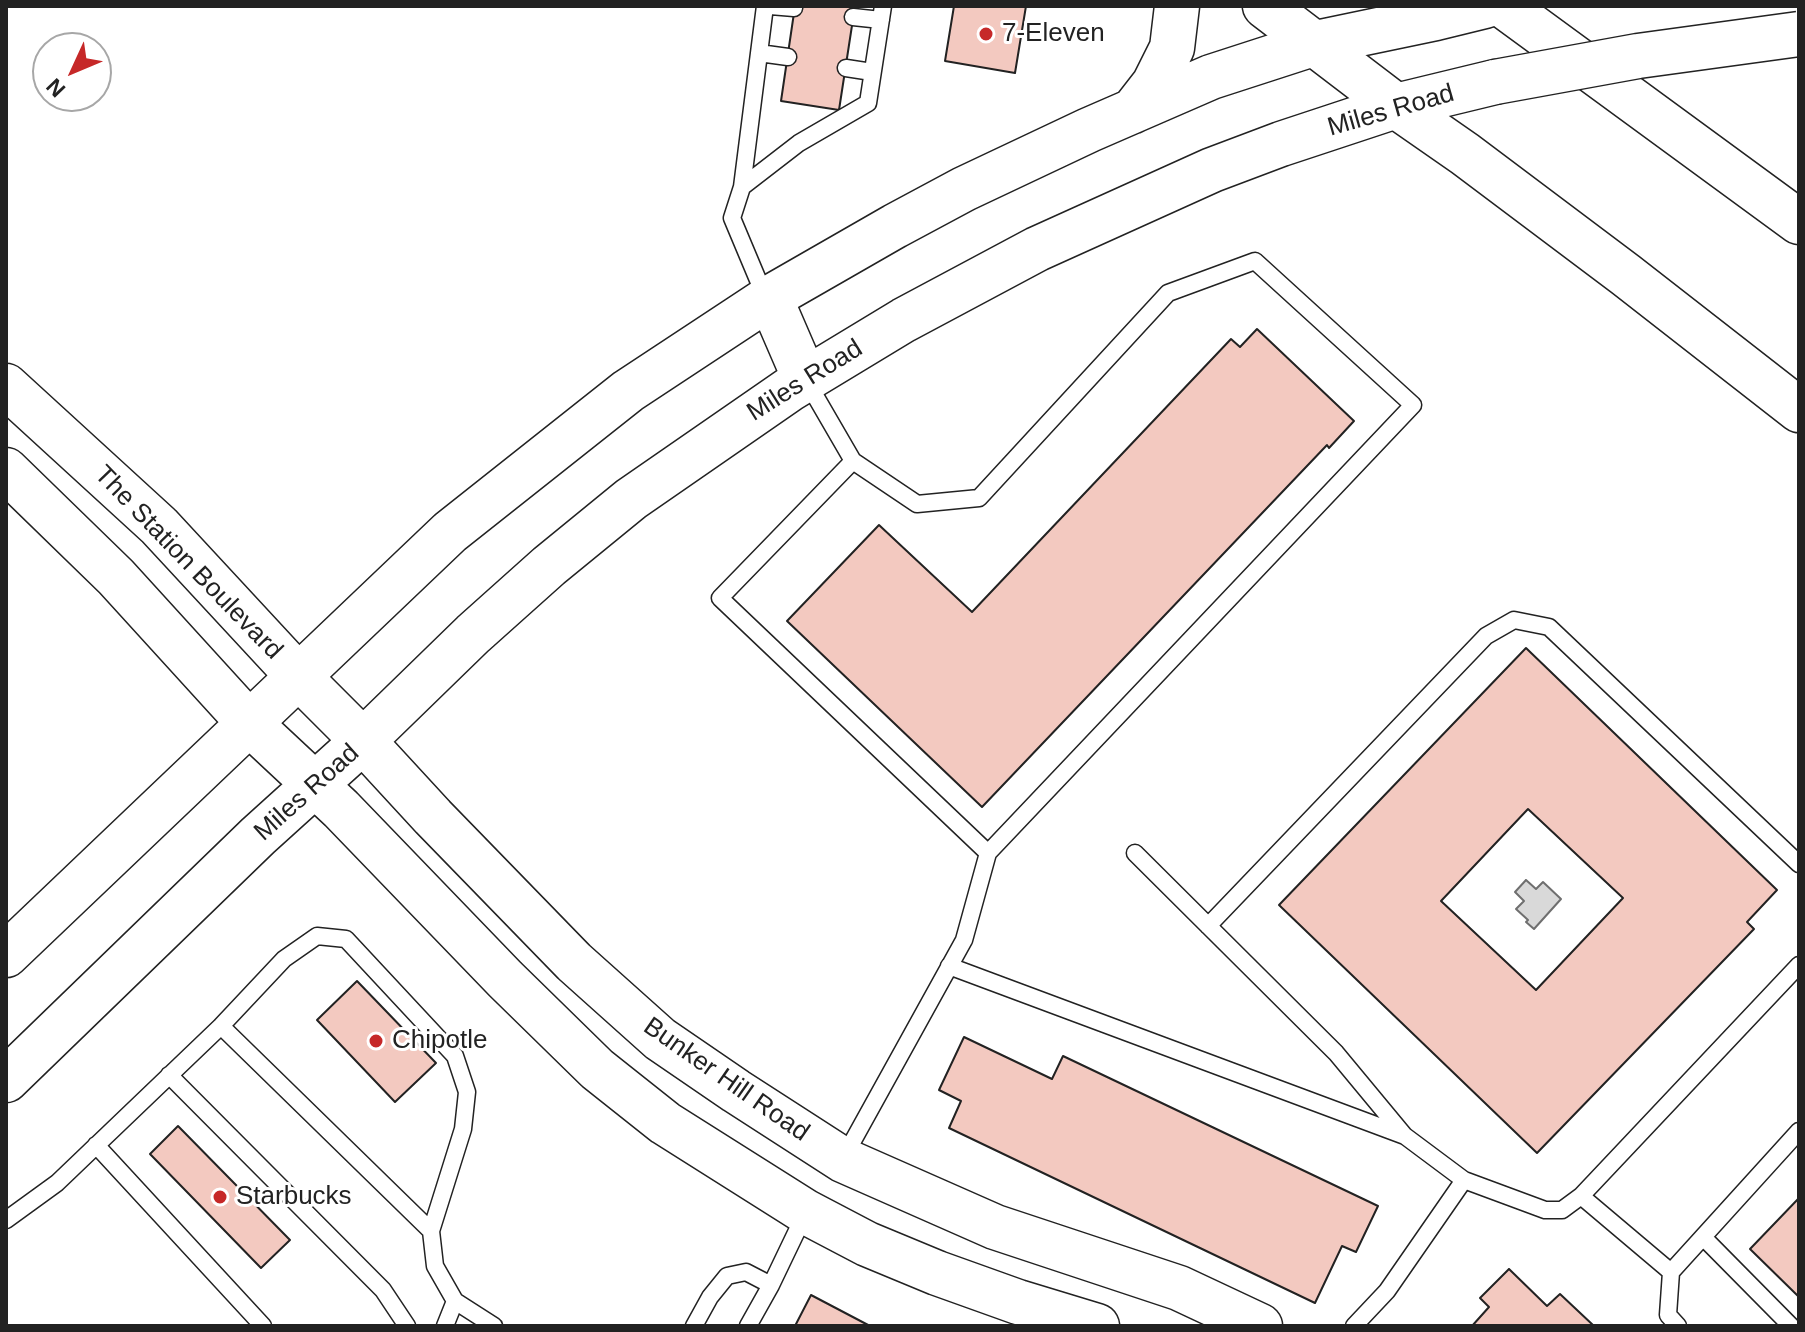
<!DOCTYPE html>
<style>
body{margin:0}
#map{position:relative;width:1805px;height:1332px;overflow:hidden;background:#fff;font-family:Helvetica,sans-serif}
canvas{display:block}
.frame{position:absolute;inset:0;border:8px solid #222;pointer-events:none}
.north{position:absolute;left:32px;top:32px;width:80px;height:80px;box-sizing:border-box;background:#fff;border:2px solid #a7a7a7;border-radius:50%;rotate:226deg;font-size:22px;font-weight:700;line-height:32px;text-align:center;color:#222}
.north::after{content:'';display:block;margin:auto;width:28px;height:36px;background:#c62828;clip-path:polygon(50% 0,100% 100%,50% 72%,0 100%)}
</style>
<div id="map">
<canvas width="1805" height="1332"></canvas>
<div class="frame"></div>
<div class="north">N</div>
</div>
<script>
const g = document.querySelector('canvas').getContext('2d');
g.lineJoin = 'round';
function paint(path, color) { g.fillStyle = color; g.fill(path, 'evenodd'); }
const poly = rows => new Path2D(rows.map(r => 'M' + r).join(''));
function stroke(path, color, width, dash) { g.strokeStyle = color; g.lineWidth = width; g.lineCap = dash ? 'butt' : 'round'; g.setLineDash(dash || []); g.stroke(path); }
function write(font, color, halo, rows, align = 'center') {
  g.font = font + ' Helvetica,sans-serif'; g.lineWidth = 6; g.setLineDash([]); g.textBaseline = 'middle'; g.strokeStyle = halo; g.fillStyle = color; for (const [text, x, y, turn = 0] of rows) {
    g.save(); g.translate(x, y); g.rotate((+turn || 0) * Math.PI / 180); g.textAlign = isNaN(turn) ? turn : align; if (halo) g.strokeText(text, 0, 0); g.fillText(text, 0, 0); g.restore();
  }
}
const water = poly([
 [1526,880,1536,889,1543,882,1561,899,1534,929,1526,922,1528,920,1516,909,1524,901,1515,892,1526,880]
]);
paint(water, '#d9d9d9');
stroke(water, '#6f6f6f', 2);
const building = poly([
 [795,6,855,6,839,110,781,101,795,6],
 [954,6,1026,6,1015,73,945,61,954,6],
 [1257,329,1354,421,1329,448,1327,445,982,807,787,621,879,525,972,612,1231,339,1240,347,1257,329],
 [1526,648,1777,890,1747,922,1754,929,1537,1153,1279,905,1526,648],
 [1528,809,1623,898,1536,990,1441,901,1528,809],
 [357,981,436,1063,395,1102,317,1020,357,981],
 [964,1037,1052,1079,1063,1056,1378,1206,1356,1252,1342,1246,1315,1303,949,1128,961,1101,939,1090,964,1037],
 [178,1126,290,1240,261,1268,150,1154,178,1126],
 [1799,1198,1799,1297,1750,1249,1799,1198],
 [1509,1269,1547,1306,1560,1294,1594,1326,1472,1326,1489,1307,1480,1298,1509,1269],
 [811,1295,870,1326,795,1326,811,1295]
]);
paint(building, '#f3c9c0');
stroke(building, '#222', 2);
const lane = poly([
 [770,6,794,8],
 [853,17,881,20],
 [759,53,788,57],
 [846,68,872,72],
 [742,187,765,6],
 [766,299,732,218,742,187,799,143,868,103,883,6],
 [806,380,853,461,720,598,988,853,1413,405,1255,261,1168,293,979,498,917,504,853,461],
 [1135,853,1336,1053,1404,1135],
 [1208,926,1486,636,1514,620,1549,627,1799,864],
 [949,966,1405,1136,1464,1180,1387,1291,1354,1326],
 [221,1026,431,1231],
 [169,1075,383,1290,407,1326],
 [96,1145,263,1326],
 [844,1157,964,940,988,853],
 [1464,1180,1545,1210,1562,1210,1581,1196,1799,965],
 [1581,1196,1671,1272,1799,1131],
 [6,1220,57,1183,221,1026,284,959,317,936,346,939,455,1056,467,1092,463,1129,431,1231,435,1266,455,1301,494,1326],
 [1703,1237,1791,1326],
 [1671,1272,1668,1315,1678,1326],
 [445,1326,455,1301],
 [694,1326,710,1297,727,1276,746,1272,771,1285],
 [748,1326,771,1285,805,1214]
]);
const secondary = poly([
 [1265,6,1396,106],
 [1133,111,1154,84,1172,48,1177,6],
 [770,298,805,379],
 [6,386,159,526,298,676,363,741,433,817,574,962,660,1039,736,1091,843,1160,995,1227,1179,1288,1260,1326],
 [6,470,116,577,249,723,341,809,505,979,597,1069,665,1123,806,1212,867,1244,937,1273,1018,1302,1097,1326],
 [6,955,450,532,628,391,766,300,895,226,964,189,1089,130,1211,77,1316,43,1436,18,1485,6],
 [6,1080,258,836,363,741,473,634,549,566,631,499,790,389,904,320,1037,249,1212,170,1281,144,1396,106,1495,82]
]);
const highway = poly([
 [1504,6,1799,222],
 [1396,106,1465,154,1626,275,1799,410]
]);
stroke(lane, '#222', 19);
stroke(secondary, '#222', 47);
stroke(highway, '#222', 47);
stroke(lane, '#fff', 16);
stroke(secondary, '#fff', 44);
stroke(highway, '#fff', 44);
const secondaryBridge = poly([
 [1495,82,1638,56,1799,34]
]);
stroke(secondaryBridge, '#222', 47, []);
stroke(secondaryBridge, '#fff', 44);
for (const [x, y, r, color] of [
 [986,34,8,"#c62828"],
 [376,1041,8,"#c62828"],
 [220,1197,8,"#c62828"]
]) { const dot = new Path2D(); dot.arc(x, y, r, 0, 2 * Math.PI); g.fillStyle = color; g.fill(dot); stroke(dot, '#fff', 3); }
write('26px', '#222', '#fff', [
 ["7-Eleven",1002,34],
 ["Chipotle",392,1041],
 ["Starbucks",236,1197]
], 'left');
write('26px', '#222', '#fff', [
 ["Miles Road",1391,111,-16],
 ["Miles Road",805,381,-32],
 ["The Station Boulevard",188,563,46],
 ["Miles Road",307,793,-42],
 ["Bunker Hill Road",726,1080,35]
]);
</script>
